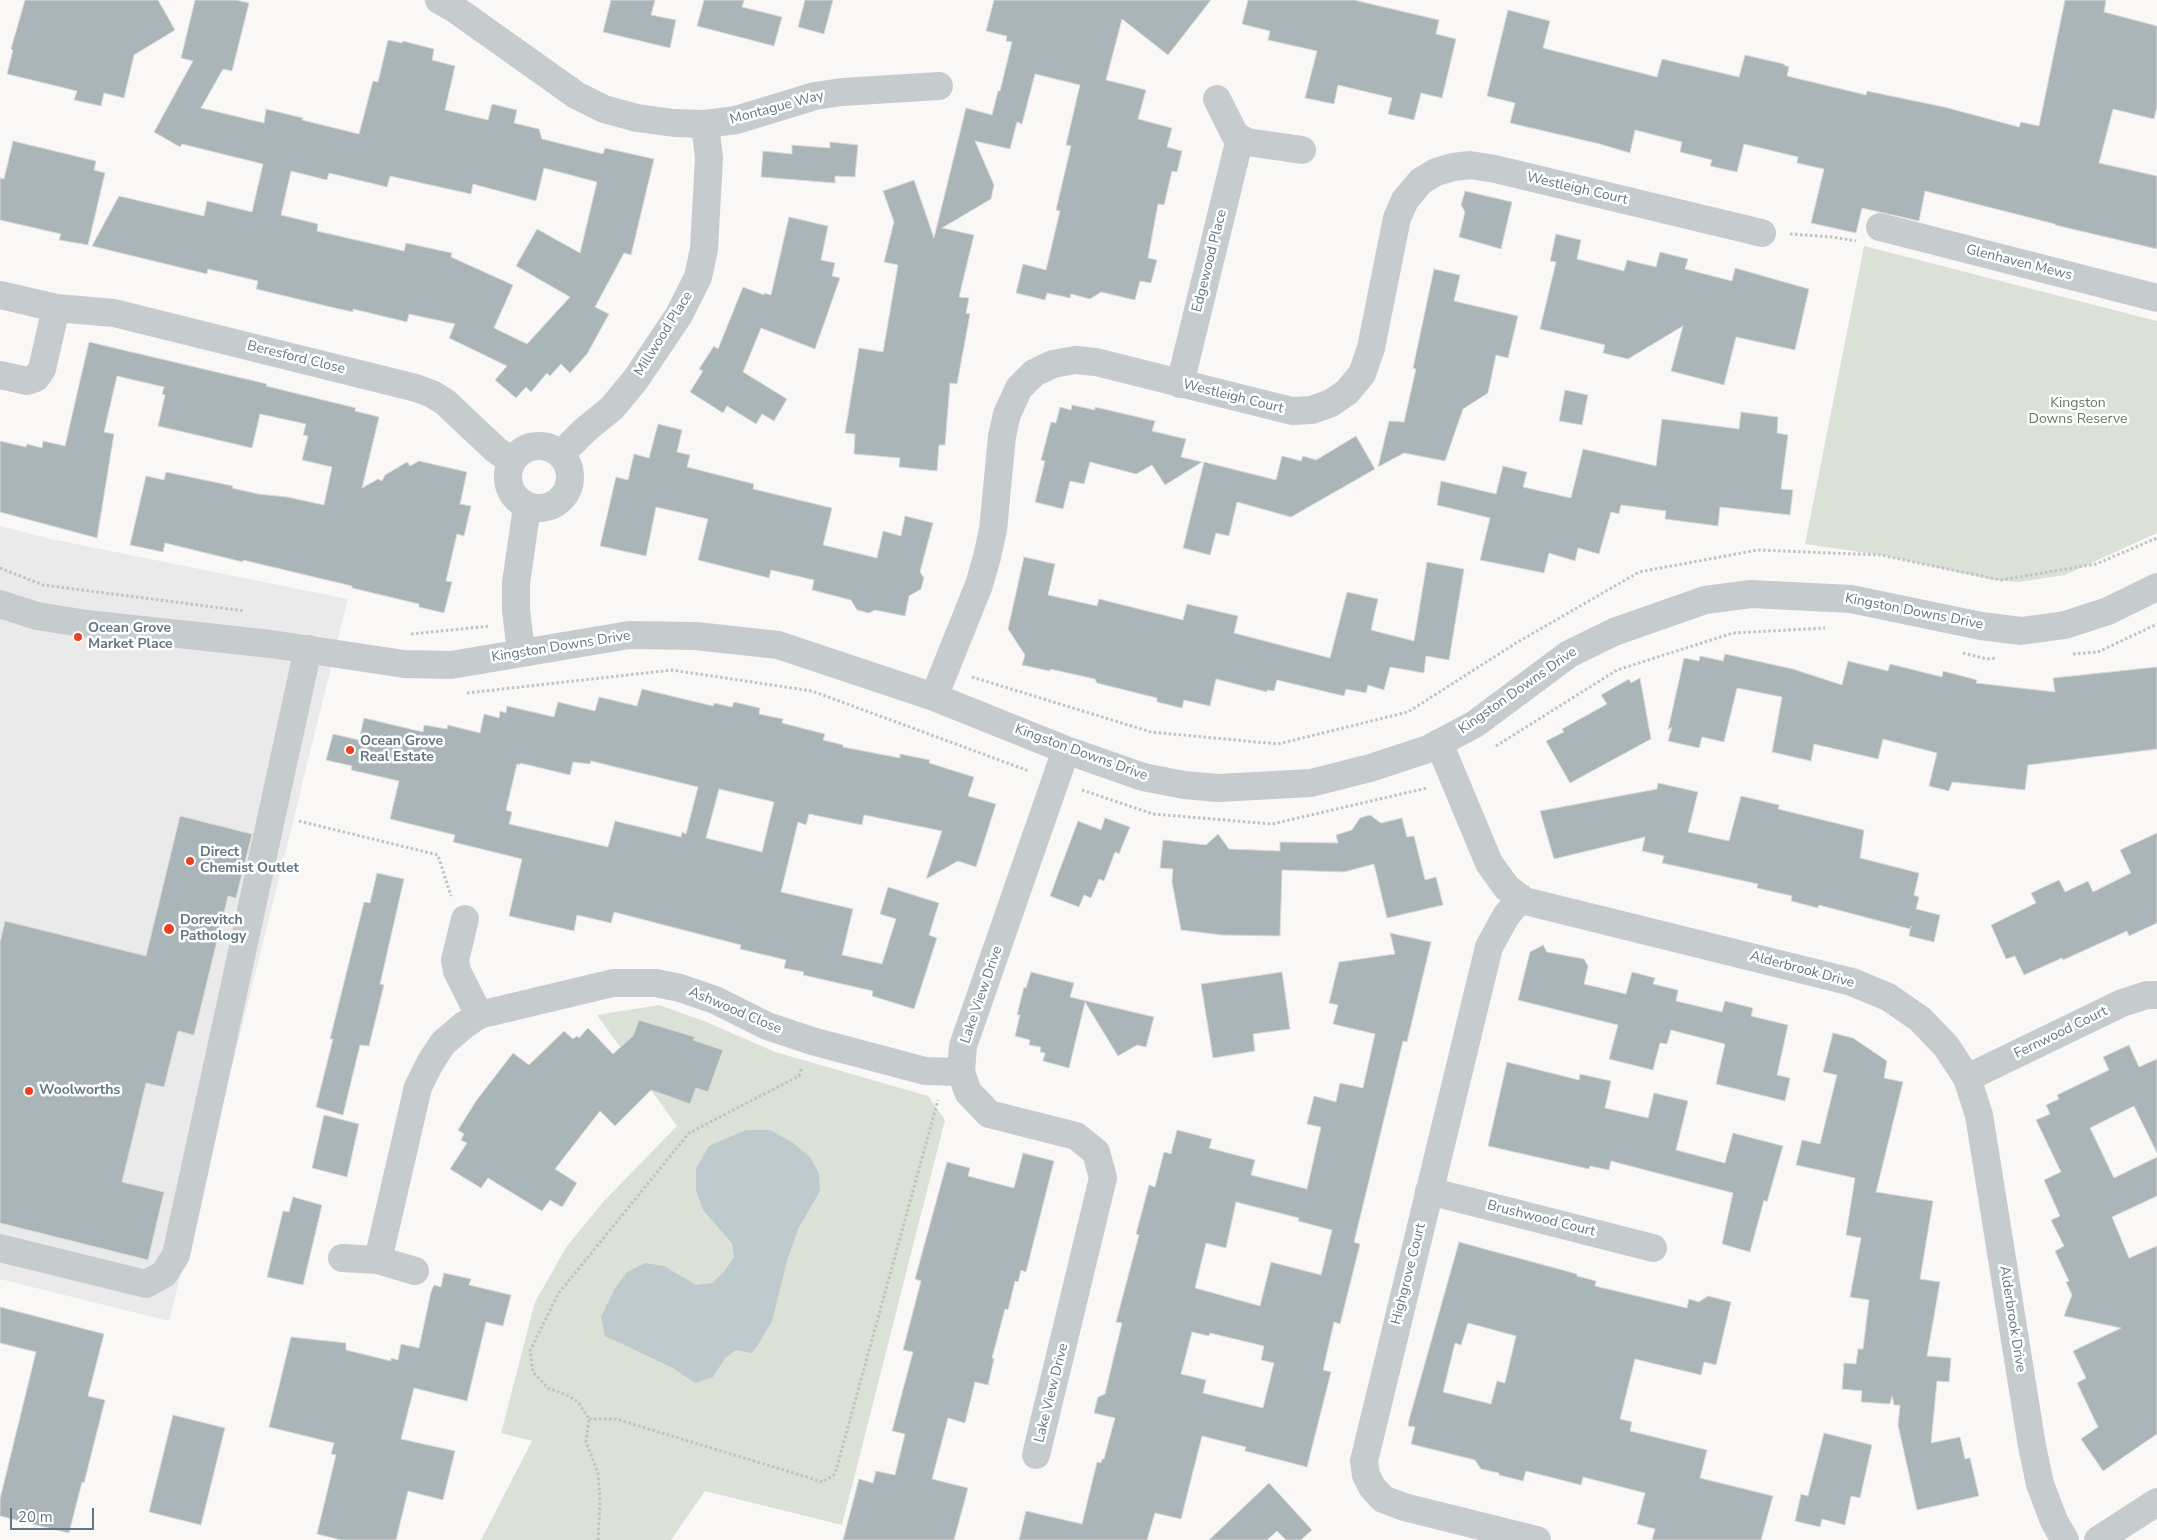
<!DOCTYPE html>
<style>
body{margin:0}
#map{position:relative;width:2157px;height:1540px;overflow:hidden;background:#f9f8f6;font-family:"Nunito Sans",sans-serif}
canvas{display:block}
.scale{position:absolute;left:10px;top:1508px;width:84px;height:22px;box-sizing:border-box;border:2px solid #627783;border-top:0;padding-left:6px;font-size:15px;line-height:18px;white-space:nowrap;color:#627783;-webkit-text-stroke:4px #fff;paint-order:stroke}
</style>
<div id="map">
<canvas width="2157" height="1540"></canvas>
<div class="scale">20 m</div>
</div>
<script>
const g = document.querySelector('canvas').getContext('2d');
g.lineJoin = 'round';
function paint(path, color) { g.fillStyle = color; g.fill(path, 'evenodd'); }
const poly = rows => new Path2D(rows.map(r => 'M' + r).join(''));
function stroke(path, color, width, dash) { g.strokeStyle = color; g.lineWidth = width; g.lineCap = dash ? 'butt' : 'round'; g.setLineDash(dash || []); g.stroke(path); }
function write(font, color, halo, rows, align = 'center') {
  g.font = font + ' "Nunito Sans",sans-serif'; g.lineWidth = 5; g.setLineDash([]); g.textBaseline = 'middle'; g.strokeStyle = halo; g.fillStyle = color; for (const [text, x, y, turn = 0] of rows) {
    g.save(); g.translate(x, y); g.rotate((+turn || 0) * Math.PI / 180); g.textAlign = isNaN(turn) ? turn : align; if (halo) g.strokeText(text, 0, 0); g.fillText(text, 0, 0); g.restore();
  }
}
paint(poly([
 [0,526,51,539,348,599,169,1321,0,1279]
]), '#e9eae9');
paint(poly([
 [1864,246,2157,321,2157,533,2065,575,2019,582,1992,580,1887,556,1805,544],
 [659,1005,704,1021,775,1052,928,1096,945,1120,842,1525,705,1491,671,1540,481,1540,532,1441,501,1433,535,1302,567,1246,604,1201,677,1126,597,1015]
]), '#dbe1d6');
paint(poly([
 [746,1130,770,1130,792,1142,810,1157,819,1174,820,1191,798,1229,787,1261,772,1321,758,1345,751,1353,736,1350,725,1358,713,1377,695,1383,673,1368,605,1336,601,1317,614,1290,627,1272,645,1263,664,1266,696,1285,712,1283,724,1272,734,1257,732,1243,703,1210,696,1190,696,1169,709,1146]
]), '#bdcace');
const building = poly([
 [25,0,158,0,175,30,134,55,124,98,104,93,101,106,74,100,77,91,7,74,13,50,11,49,25,0],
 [195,0,236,0,249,3,232,71,223,69,201,108,264,123,266,109,303,118,302,120,359,134,373,81,378,82,388,40,402,43,403,41,434,49,432,60,455,66,445,110,488,120,492,104,517,110,514,123,539,129,542,139,603,154,605,148,654,159,631,255,624,253,595,307,609,314,587,354,570,373,561,364,550,376,547,373,531,392,526,387,516,398,495,380,507,366,449,338,455,324,409,314,407,322,353,309,353,312,335,308,256,289,258,281,208,269,207,274,92,246,119,196,204,216,207,201,252,212,263,164,182,144,180,147,154,132,193,61,181,58,195,0],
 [544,168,597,182,580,253,537,229,516,266,570,297,527,344,494,328,513,285,451,257,452,253,406,243,404,251,317,231,318,224,281,215,291,171,327,180,329,173,387,187,390,176,471,194,473,184,536,201,544,168],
 [611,0,655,0,651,15,676,20,670,48,603,32,611,0],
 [704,0,744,0,742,7,782,17,774,46,697,26,704,0],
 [805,0,833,0,824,34,798,27,805,0],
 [994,0,1211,0,1168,55,1122,19,1106,80,1146,90,1138,119,1172,128,1167,147,1182,151,1177,172,1172,171,1164,205,1158,204,1148,258,1157,260,1151,283,1140,281,1135,300,1101,292,1090,299,1071,294,1070,298,1047,293,1045,300,1016,293,1023,264,1046,270,1060,211,1056,210,1071,146,1066,145,1080,85,1035,74,1022,124,1017,122,1010,149,975,141,994,185,991,199,942,228,974,235,959,297,969,298,966,313,970,314,957,384,950,383,945,445,939,445,937,471,899,467,900,458,854,454,855,434,845,433,859,348,883,352,898,265,884,262,894,222,883,191,914,180,934,238,966,108,992,115,998,91,1000,91,1012,42,1006,41,1007,36,986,31,994,0],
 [1248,0,1354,0,1439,20,1436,34,1456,39,1442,98,1421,93,1414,120,1388,114,1392,98,1338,85,1334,104,1305,98,1317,51,1268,40,1270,31,1242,24,1248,0],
 [2065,0,2106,0,2104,12,2157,26,2157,106,2154,119,2113,109,2099,163,2157,176,2157,249,2055,225,2055,224,1925,191,1919,221,1862,208,1856,233,1811,223,1824,169,1797,163,1798,157,1744,144,1737,172,1710,166,1712,160,1680,152,1682,142,1635,130,1630,153,1600,144,1510,123,1515,103,1487,96,1508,10,1550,21,1543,48,1657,77,1662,59,1739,77,1745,55,1784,64,1784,65,1789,67,1787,76,1866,95,1867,91,1944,107,2019,127,2021,122,2039,126,2065,0],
 [13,141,96,161,94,170,105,173,88,245,59,240,61,234,0,220,0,178,4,179,13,141],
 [830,142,858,145,855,177,835,176,835,183,761,177,763,151,792,154,792,145,830,148,830,142],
 [1465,191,1512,202,1501,249,1459,237,1465,212,1461,205,1465,191],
 [789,217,828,226,821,260,835,263,832,276,840,278,815,349,761,328,743,372,787,399,774,421,762,414,756,424,727,406,723,413,690,392,703,371,699,369,714,346,718,349,743,287,764,295,764,293,771,295,789,217],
 [1556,234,1581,240,1577,259,1624,271,1627,260,1656,267,1660,252,1688,259,1685,269,1732,281,1735,268,1809,289,1795,350,1736,337,1724,385,1671,371,1683,326,1628,359,1603,353,1605,345,1540,329,1556,262,1550,261,1556,234],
 [1434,269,1460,275,1454,301,1518,316,1508,358,1496,355,1488,393,1463,409,1445,461,1404,453,1378,467,1389,421,1404,422,1416,369,1413,368,1434,269],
 [89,342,267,384,266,386,356,408,355,411,379,417,362,488,378,479,382,481,385,475,407,462,410,466,419,461,467,472,460,504,471,506,464,536,457,534,446,581,452,582,444,613,419,607,419,604,352,588,352,586,243,560,243,562,165,543,163,552,130,545,146,476,164,480,166,472,233,486,232,488,258,494,287,497,324,505,332,467,302,460,308,436,303,435,306,424,260,414,252,448,158,426,165,395,162,394,164,387,117,376,104,432,114,434,97,538,0,512,0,441,26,447,27,444,42,448,43,441,65,446,89,342],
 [1565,390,1588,395,1582,425,1559,421,1565,390],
 [1072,405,1095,410,1095,407,1155,421,1152,431,1186,439,1181,457,1202,462,1165,485,1152,465,1136,474,1090,462,1084,484,1070,481,1063,509,1035,502,1045,461,1041,460,1051,422,1056,423,1060,407,1071,410,1072,405],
 [1741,412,1778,417,1777,433,1788,435,1781,489,1793,490,1790,515,1720,507,1718,526,1665,519,1666,511,1621,505,1619,514,1611,512,1599,554,1578,548,1575,561,1549,553,1544,573,1480,560,1490,518,1437,505,1441,481,1496,494,1503,466,1527,472,1523,487,1571,498,1583,449,1656,466,1662,419,1739,429,1741,412],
 [658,424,682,430,677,452,690,455,687,467,754,484,753,489,832,508,823,545,877,558,883,531,901,536,905,516,933,523,920,572,924,578,921,589,909,596,905,616,875,610,869,613,857,610,851,600,812,590,814,580,771,570,769,578,698,560,708,519,656,507,646,556,600,546,616,477,628,480,634,454,649,458,658,424],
 [1356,436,1375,469,1291,517,1237,502,1229,536,1216,533,1210,555,1183,548,1204,462,1276,480,1282,456,1301,461,1303,456,1316,460,1356,436],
 [1024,557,1055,564,1048,595,1097,606,1099,599,1183,620,1187,604,1238,616,1234,633,1330,658,1347,592,1378,599,1371,630,1414,641,1427,562,1464,569,1449,660,1426,656,1424,673,1390,667,1384,690,1368,685,1366,693,1346,689,1344,696,1277,680,1274,691,1267,690,1267,692,1216,679,1210,706,1184,700,1182,708,1157,702,1157,698,1097,683,1095,679,1050,669,1050,671,1022,665,1025,655,1008,629,1024,557],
 [1725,654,1793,669,1842,685,1848,661,1888,671,1890,664,1942,677,1943,671,1977,680,1976,683,2055,692,2053,678,2157,667,2157,749,2028,765,2025,790,1952,782,1949,791,1929,786,1937,753,1883,739,1878,759,1814,744,1811,761,1772,752,1782,697,1737,688,1724,742,1702,737,1699,748,1668,741,1672,727,1668,730,1684,658,1699,661,1700,656,1723,661,1725,654],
 [1640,678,1651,739,1570,783,1546,741,1564,732,1562,729,1607,704,1601,695,1629,679,1631,683,1640,678],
 [642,689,713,706,714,703,732,707,734,702,760,708,759,714,783,719,782,723,825,734,823,740,843,745,843,747,900,758,900,754,930,760,929,763,974,777,968,796,996,804,976,867,958,861,926,879,942,831,864,815,862,825,809,814,806,825,798,822,781,892,853,909,842,955,882,964,896,919,880,914,888,887,939,903,929,935,937,938,914,1009,872,996,873,991,803,975,804,972,784,968,786,960,740,949,741,945,614,912,611,923,577,915,574,931,509,916,522,859,453,842,455,835,390,819,399,781,351,770,352,766,326,760,333,734,359,740,364,718,423,732,424,725,447,729,448,725,480,733,484,714,499,718,500,711,506,713,507,706,554,717,558,702,595,711,599,697,637,706,642,689],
 [591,761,698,787,686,834,682,832,681,837,615,821,608,847,509,824,512,812,506,810,517,764,520,765,520,763,570,775,573,762,590,764,591,761],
 [719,789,774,802,762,852,706,838,719,789],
 [1658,783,1698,792,1688,832,1729,841,1741,796,1779,805,1778,809,1864,830,1860,858,1919,873,1914,895,1919,897,1916,909,1940,915,1934,942,1909,936,1911,926,1910,929,1819,905,1818,908,1791,901,1792,896,1757,888,1758,884,1662,863,1664,856,1642,851,1645,837,1554,859,1540,811,1657,789,1658,783],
 [1370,815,1381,823,1402,818,1407,837,1414,836,1425,880,1436,877,1443,905,1387,918,1374,864,1344,872,1282,870,1280,936,1222,935,1181,930,1172,882,1173,869,1160,868,1163,840,1206,845,1218,834,1229,849,1280,851,1280,842,1338,843,1336,835,1352,830,1360,818,1370,815],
 [180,816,252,834,236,898,228,896,194,1035,178,1031,164,1087,146,1083,122,1182,164,1192,148,1260,0,1223,0,942,5,921,146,956,180,816],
 [1105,818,1130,827,1119,854,1115,852,1104,881,1099,879,1091,898,1084,895,1079,907,1050,896,1078,821,1101,830,1105,818],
 [2157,833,2157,923,2129,936,2127,931,2063,960,2062,958,2024,975,2015,956,2006,959,1991,925,2036,903,2031,893,2059,880,2065,892,2088,881,2093,892,2131,873,2120,850,2157,833],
 [377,873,404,879,380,984,384,985,369,1046,360,1045,343,1115,316,1107,333,1039,330,1039,364,902,370,903,377,873],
 [1390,933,1431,942,1407,1042,1403,1041,1354,1242,1360,1244,1340,1324,1334,1322,1323,1370,1331,1372,1307,1467,1245,1451,1246,1447,1202,1436,1181,1519,1155,1513,1147,1540,1019,1540,1026,1511,1082,1524,1097,1462,1101,1463,1102,1459,1104,1459,1115,1418,1094,1413,1098,1397,1105,1394,1122,1323,1116,1322,1139,1235,1136,1234,1149,1185,1155,1187,1164,1152,1171,1154,1177,1130,1212,1139,1209,1148,1255,1160,1251,1175,1307,1189,1321,1127,1307,1124,1314,1096,1336,1102,1340,1083,1363,1088,1375,1034,1333,1024,1338,1005,1329,1003,1339,962,1395,954,1390,933],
 [1236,1202,1299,1218,1298,1221,1332,1230,1321,1275,1271,1262,1260,1306,1195,1288,1206,1243,1226,1248,1236,1202],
 [1192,1332,1209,1336,1210,1333,1264,1346,1261,1360,1274,1363,1263,1408,1203,1393,1206,1380,1181,1374,1192,1332],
 [1543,945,1547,952,1584,959,1588,966,1584,984,1626,994,1632,972,1655,978,1653,984,1678,990,1676,1001,1722,1012,1725,1001,1753,1008,1751,1016,1788,1025,1777,1075,1790,1078,1785,1101,1716,1084,1725,1044,1671,1030,1667,1044,1660,1043,1653,1070,1609,1059,1618,1025,1518,1000,1530,952,1543,945],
 [1031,972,1074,983,1070,997,1154,1017,1146,1047,1137,1045,1118,1056,1085,1002,1069,1068,1043,1061,1045,1053,1040,1052,1041,1047,1029,1045,1030,1040,1015,1036,1020,1015,1017,1015,1024,987,1026,988,1031,972],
 [1282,972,1290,1029,1253,1034,1255,1051,1213,1058,1201,984,1282,972],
 [639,1020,695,1037,693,1040,723,1050,708,1092,696,1088,690,1104,651,1090,615,1126,600,1111,555,1169,577,1183,562,1207,550,1200,542,1211,488,1178,481,1188,450,1169,467,1143,461,1140,464,1134,458,1130,476,1101,513,1053,529,1065,564,1031,573,1039,577,1036,579,1038,588,1028,613,1054,633,1036,639,1020],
 [1833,1033,1853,1038,1887,1061,1884,1078,1903,1082,1876,1192,1933,1201,1920,1279,1940,1282,1927,1356,1951,1358,1949,1382,1937,1381,1931,1443,1960,1437,1965,1459,1970,1458,1979,1496,1917,1510,1898,1425,1900,1405,1894,1405,1892,1396,1890,1404,1861,1402,1862,1391,1842,1389,1844,1363,1856,1364,1858,1349,1863,1349,1869,1300,1850,1297,1861,1238,1846,1235,1855,1178,1796,1165,1802,1140,1820,1144,1837,1075,1823,1072,1833,1033],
 [2129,1045,2139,1067,2157,1059,2157,1153,2134,1106,2090,1128,2114,1178,2157,1157,2157,1196,2112,1217,2129,1258,2157,1246,2157,1434,2103,1471,2081,1439,2098,1427,2077,1383,2086,1378,2073,1351,2121,1328,2064,1316,2072,1295,2066,1282,2069,1281,2055,1251,2064,1246,2051,1220,2060,1216,2044,1180,2061,1172,2036,1120,2050,1114,2046,1105,2059,1099,2057,1095,2109,1070,2103,1057,2129,1045],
 [1507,1062,1579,1080,1580,1074,1611,1081,1605,1108,1648,1118,1654,1093,1688,1101,1676,1150,1725,1163,1733,1133,1783,1146,1767,1202,1764,1200,1750,1252,1722,1244,1733,1193,1611,1161,1609,1170,1590,1166,1589,1169,1488,1146,1507,1062],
 [324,1115,359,1124,347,1177,312,1168,324,1115],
 [1023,1153,1054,1161,1026,1272,1021,1270,1018,1282,1015,1281,1008,1310,1005,1309,992,1358,994,1359,988,1385,975,1382,965,1423,948,1418,932,1479,968,1488,954,1540,843,1540,859,1479,873,1483,876,1471,895,1475,905,1434,892,1431,913,1352,903,1350,921,1281,915,1279,947,1162,970,1168,968,1176,1014,1188,1023,1153],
 [293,1197,322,1205,303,1285,267,1277,283,1211,289,1212,293,1197],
 [1459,1242,1577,1274,1577,1276,1596,1281,1595,1286,1687,1308,1689,1299,1699,1302,1708,1296,1731,1302,1716,1365,1704,1362,1701,1375,1635,1359,1620,1419,1632,1422,1630,1431,1707,1450,1700,1478,1773,1496,1761,1540,1652,1540,1655,1529,1637,1524,1645,1493,1583,1477,1581,1485,1526,1471,1523,1481,1499,1475,1499,1473,1481,1469,1475,1460,1411,1444,1415,1427,1408,1426,1409,1420,1459,1242],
 [1468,1323,1516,1336,1505,1383,1497,1381,1491,1404,1443,1392,1455,1343,1461,1345,1468,1323],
 [444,1273,471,1279,469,1285,511,1295,503,1326,486,1322,467,1401,414,1388,401,1439,455,1451,443,1500,408,1491,396,1540,341,1540,317,1534,336,1455,331,1454,334,1443,269,1427,291,1337,346,1343,346,1350,391,1361,391,1358,398,1360,401,1344,419,1348,431,1292,434,1285,441,1287,444,1273],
 [0,1307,104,1334,88,1396,105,1400,84,1483,82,1482,69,1533,0,1516,0,1499,36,1352,0,1343,0,1307],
 [173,1415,225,1428,201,1525,149,1512,173,1415],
 [1824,1433,1872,1445,1860,1498,1851,1496,1845,1525,1822,1519,1820,1527,1795,1521,1801,1494,1808,1496,1824,1433],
 [1269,1483,1312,1530,1301,1540,1286,1540,1277,1531,1267,1540,1209,1540,1269,1483]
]);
paint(building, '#aab5ba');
stroke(building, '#dadad8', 1);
stroke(poly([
 [1790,234,1832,237,1856,241],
 [0,568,43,585,245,611],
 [411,634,490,626],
 [1963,653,1987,659,1997,658],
 [2073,654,2098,652,2157,624],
 [972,677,1151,732,1278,744,1408,712,1516,643,1639,572,1758,550,1880,555,2001,580,2096,564,2157,538],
 [467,693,672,670,812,691,1029,771],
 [1496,746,1617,670,1733,633,1825,628],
 [1082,790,1153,814,1272,824,1427,788],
 [299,821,438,855,451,896],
 [589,1419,616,1419,823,1482,835,1474,938,1100],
 [598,1540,600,1501,598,1473,586,1442,589,1419,578,1402,569,1396,548,1388,533,1372,530,1351,558,1294,689,1133,799,1076,802,1067]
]), '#bfc3c4', 3, [2.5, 2.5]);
stroke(poly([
 [439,0,455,9,576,95,604,109,637,118,674,123,705,124,736,120,815,96,842,92,939,86],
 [1217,99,1235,135,1247,142,1302,150],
 [1880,227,2157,298],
 [0,295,56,308,114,313,416,388,432,394,445,402,496,450,512,461],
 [0,375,27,381,36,378,42,369,56,308],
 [1180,384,1240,138],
 '508 477a31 31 0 1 1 62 0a31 31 0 1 1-62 0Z',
 [561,454,585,430,612,408,636,379,679,315,698,277,704,249,709,158,705,124],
 [0,604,37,616,87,624,271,644,404,664,451,665,629,635,696,636,778,645,934,697,1066,750,1143,777,1184,785,1218,788,1311,783,1370,768,1428,749,1475,724,1569,654,1614,632,1705,600,1751,594,1851,599,1981,626,2021,631,2065,625,2108,611,2157,587],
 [521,652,516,610,516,583,527,507],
 [934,697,979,585,987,557,993,530,1002,436,1007,414,1019,388,1034,373,1053,364,1075,360,1096,362,1292,411,1312,410,1331,403,1347,392,1362,374,1371,348,1397,218,1405,200,1421,181,1436,172,1453,167,1470,165,1495,169,1762,233],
 [1439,743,1489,863,1507,888,1525,901,1852,982,1888,997,1920,1019,1946,1046,1967,1078,1979,1115,2032,1446,2040,1484,2054,1521,2065,1540],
 [1521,898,1506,916,1489,947,1364,1461,1366,1475,1372,1487,1383,1499,1404,1507,1537,1540],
 [465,919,455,960,457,971,479,1015],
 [1967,1078,2122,1003,2147,995,2157,995],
 [1429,1191,1653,1248],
 [0,1248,146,1284,164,1274,176,1255,308,649],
 [342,1258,378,1260,415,1271],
 [378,1260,418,1087,430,1063,443,1043,463,1026,479,1015,613,983,656,983,680,988,715,1000,767,1026,812,1041,925,1071,961,1072],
 [1036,1455,1103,1178,1096,1152,1076,1136,989,1114,968,1092,961,1072,963,1046,1066,750],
 [2098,1540,2157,1502]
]), '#c6cbce', 28);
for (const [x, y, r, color] of [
 [78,637,5,"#ee4020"],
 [350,750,5,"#ee4020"],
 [190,861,5,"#ee4020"],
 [169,929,6,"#ee4020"],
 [29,1091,5,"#ee4020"]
]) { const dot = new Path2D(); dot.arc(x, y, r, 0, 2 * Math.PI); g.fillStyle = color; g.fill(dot); stroke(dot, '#fff', 2); }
write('14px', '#627783', '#fff', [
 ["Montague Way",777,108,-15],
 ["Westleigh Court",1577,189,13],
 ["Edgewood Place",1210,261,-76],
 ["Glenhaven Mews",2019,263,14],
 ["Millwood Place",664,334,-58],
 ["Beresford Close",296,358,14],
 ["Westleigh Court",1233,397,14],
 ["Kingston Downs Drive",1914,612,11],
 ["Kingston Downs Drive",561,647,-9],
 ["Kingston Downs Drive",1518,691,-35],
 ["Kingston Downs Drive",1081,753,20],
 ["Alderbrook Drive",1802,970,15],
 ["Lake View Drive",982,995,-71],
 ["Ashwood Close",735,1011,23],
 ["Fernwood Court",2061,1033,-26],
 ["Brushwood Court",1541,1219,14],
 ["Highgrove Court",1409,1274,-76],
 ["Alderbrook Drive",2012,1319,81],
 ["Lake View Drive",1052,1393,-76]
]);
write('14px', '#677a61', '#fff', [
 ["Kingston",2078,404],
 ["Downs Reserve",2078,420]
]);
write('bold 14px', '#627783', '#fff', [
 ["Ocean Grove",88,629],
 ["Market Place",88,645],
 ["Ocean Grove",360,742],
 ["Real Estate",360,758],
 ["Direct",200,853],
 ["Chemist Outlet",200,869],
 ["Dorevitch",180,921],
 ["Pathology",180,937],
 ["Woolworths",39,1091]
], 'left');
</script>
